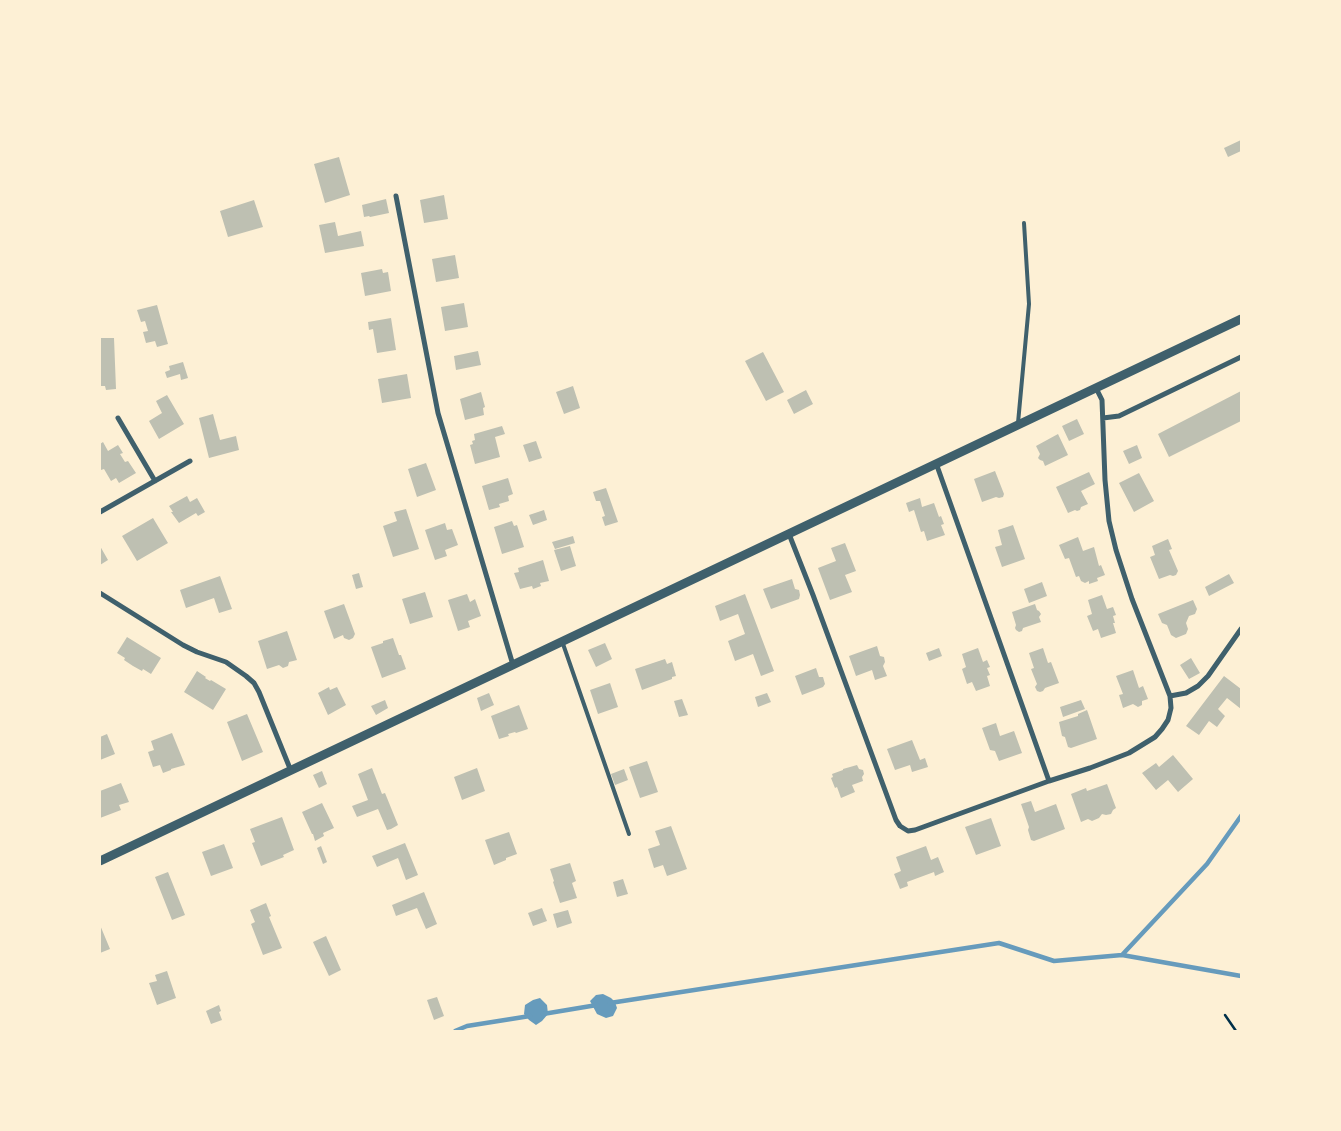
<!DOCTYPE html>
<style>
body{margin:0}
#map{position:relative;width:1341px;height:1131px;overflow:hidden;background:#fdf0d5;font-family:"Open Sans",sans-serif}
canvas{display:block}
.frame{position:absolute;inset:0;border:101px solid #fdf0d5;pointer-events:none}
</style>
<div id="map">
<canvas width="1341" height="1131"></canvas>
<div class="frame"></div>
</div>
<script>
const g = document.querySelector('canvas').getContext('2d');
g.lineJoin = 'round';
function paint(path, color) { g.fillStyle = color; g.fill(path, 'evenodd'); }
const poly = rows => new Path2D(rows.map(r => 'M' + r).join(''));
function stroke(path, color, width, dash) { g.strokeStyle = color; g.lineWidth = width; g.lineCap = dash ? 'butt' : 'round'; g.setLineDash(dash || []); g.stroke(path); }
paint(poly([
 [603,994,611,998,615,1002,617,1008,613,1016,606,1018,597,1014,590,1001,596,995],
 [540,998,547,1005,548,1014,542,1021,536,1025,529,1020,524,1014,525,1005,533,1000]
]), '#669bbc');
stroke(poly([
 [1122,955,1207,864,1241,816],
 [610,1003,999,943,1054,961,1122,955,1241,976],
 [543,1014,597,1005],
 [455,1031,467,1026,530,1016]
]), '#669bbc', 4.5);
paint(poly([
 [1241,140,1241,151,1228,157,1224,148],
 [339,157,350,195,325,203,314,164],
 [444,195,448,219,424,223,420,200],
 [386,199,389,213,370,217,369,216,364,217,362,205],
 [254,200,263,227,228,237,220,211],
 [335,222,338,236,361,231,364,246,325,253,319,225],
 [455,255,459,278,436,282,432,259],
 [382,269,383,273,388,272,391,291,365,296,361,273],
 [464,303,468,327,445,331,441,307],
 [157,305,168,344,157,347,155,341,146,343,143,332,148,331,145,321,141,322,137,310],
 [391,318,396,350,377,353,373,329,369,330,368,322],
 [100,338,114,338,116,389,106,390,105,386,100,386],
 [478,351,481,365,456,370,454,356],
 [763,352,784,392,766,401,745,361],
 [183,362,188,378,181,380,180,374,167,378,165,372,170,370,169,366],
 [407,374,411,398,382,403,378,379],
 [573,386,580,408,564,414,556,392],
 [806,390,813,404,794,414,787,400],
 [1241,391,1241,421,1169,457,1158,434],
 [481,392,485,407,483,408,484,415,465,420,460,399],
 [167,395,184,424,159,439,149,421,162,413,156,401],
 [213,414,220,440,236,436,239,450,209,458,199,418],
 [1077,419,1084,434,1069,441,1062,426],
 [502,426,505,434,495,437,500,457,475,464,470,445,473,444,472,441,475,440,474,434],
 [1058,434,1068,455,1045,466,1043,461,1040,460,1038,458,1040,454,1036,446],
 [536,441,542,458,529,462,523,445],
 [103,442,108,451,118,445,123,453,120,454,125,462,128,461,136,473,119,483,116,478,111,481,104,469,101,470,100,468,100,444],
 [1137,445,1142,458,1129,464,1123,451],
 [426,463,436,490,417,497,408,469],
 [995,471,1004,494,1003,497,999,498,996,497,982,502,974,479],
 [1089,472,1095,484,1081,491,1088,504,1081,507,1080,510,1077,511,1075,510,1068,513,1056,487],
 [1139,473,1154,501,1134,512,1119,483],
 [508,478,513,494,508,496,509,501,499,504,500,507,489,510,482,486],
 [606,488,618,522,605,526,602,517,605,516,600,501,596,501,593,492],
 [187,496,190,502,197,498,205,512,198,516,196,513,179,523,171,512,173,512,169,506],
 [920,498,922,507,934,503,939,517,941,516,944,524,941,525,945,535,927,541,924,531,921,532,914,510,909,512,906,503],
 [406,509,419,549,393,557,383,526,397,521,394,512],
 [544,510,547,520,533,525,529,515],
 [153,518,168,543,137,561,122,536],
 [512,521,514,526,517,525,524,547,502,554,494,527],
 [445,523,447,530,452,529,458,545,445,550,447,556,435,560,425,530],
 [1013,525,1025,559,1002,567,995,547,1002,545,998,530],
 [573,536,575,543,555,549,552,542],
 [1078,537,1083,551,1094,547,1099,566,1101,565,1105,575,1097,578,1098,581,1089,584,1089,581,1085,583,1081,581,1079,576,1076,577,1069,558,1065,559,1059,545],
 [1168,539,1172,549,1169,550,1178,571,1176,575,1173,576,1170,575,1159,579,1150,557,1155,555,1152,546],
 [845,543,856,571,845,575,852,592,830,600,818,568,836,561,831,548],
 [100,546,108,560,100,565],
 [570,546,576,566,561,571,554,550],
 [543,560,549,581,540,583,541,586,533,589,532,586,520,589,514,573,519,572,518,568],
 [359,573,363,587,356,589,352,575],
 [1229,574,1234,583,1209,596,1205,587],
 [220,576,232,609,219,613,214,598,186,608,180,590],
 [792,579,795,589,799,590,800,595,799,599,771,609,763,589],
 [1042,582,1047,596,1029,603,1024,589],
 [425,592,433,617,410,624,402,599],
 [467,594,470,602,475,599,481,616,468,621,470,627,458,631,448,600],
 [745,594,774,671,761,676,753,654,735,661,728,641,745,634,738,614,720,621,715,606],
 [1102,595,1107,609,1113,607,1116,615,1113,616,1115,623,1113,623,1116,633,1101,638,1098,629,1093,631,1087,616,1092,614,1088,600],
 [1193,600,1197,609,1195,614,1189,616,1186,623,1188,629,1186,634,1176,638,1171,635,1167,625,1162,623,1158,614],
 [344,604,355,634,353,638,349,640,344,638,343,635,334,639,324,611],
 [1035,604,1037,610,1039,611,1041,614,1039,617,1041,622,1023,628,1022,631,1019,632,1016,630,1015,628,1016,625,1012,612],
 [287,631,297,660,289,662,288,666,283,668,279,665,267,669,258,641],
 [127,637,161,658,151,674,143,669,142,671,133,666,124,660,125,658,117,653],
 [393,638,399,655,401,655,406,669,382,678,371,647,383,643,383,641],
 [605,643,612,659,596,667,588,650],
 [877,646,880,656,884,657,885,662,883,666,887,676,875,680,872,670,856,676,849,656],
 [939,648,942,656,929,661,926,653],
 [978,648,983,662,987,660,990,667,987,668,990,675,987,676,990,686,976,691,972,682,967,684,962,669,966,667,962,654],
 [1043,648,1048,663,1051,662,1059,683,1045,688,1043,691,1040,692,1037,691,1035,687,1037,684,1031,669,1034,668,1029,653],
 [1191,658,1200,673,1189,679,1180,665],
 [665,659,667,664,672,662,676,676,672,677,672,679,642,690,635,669],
 [816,668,819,677,823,677,825,684,823,687,802,695,795,676],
 [1133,670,1139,688,1143,686,1148,699,1142,701,1142,705,1138,707,1133,704,1123,708,1119,695,1123,694,1116,676],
 [197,671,206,677,205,678,210,681,211,680,226,689,213,710,184,692],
 [1224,676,1241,689,1241,709,1227,698,1218,709,1225,716,1217,727,1209,721,1199,735,1186,726],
 [610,683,618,707,598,714,590,690],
 [329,687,330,690,337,687,346,705,328,715,318,693],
 [489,693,494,705,481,711,477,698],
 [767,693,771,702,758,707,755,697],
 [682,699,688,715,679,717,674,701],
 [385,700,388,708,376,715,371,706],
 [1081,700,1085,709,1063,717,1060,707],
 [519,705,528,729,516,733,515,732,508,734,509,736,499,739,491,716],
 [1087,710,1097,739,1071,748,1068,747,1065,737,1062,736,1059,722,1078,716,1078,714],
 [247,714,263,752,242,761,227,722],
 [996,723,1000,736,1014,731,1022,753,999,761,995,751,990,750,982,728],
 [172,733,185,765,171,769,171,770,163,773,160,765,153,767,148,752,154,750,151,741],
 [107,734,115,754,100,760,100,737],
 [912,740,920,760,925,758,928,767,912,772,910,765,895,770,887,749],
 [1173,755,1193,779,1178,792,1168,780,1156,790,1142,773,1156,763,1159,767],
 [647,761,658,792,640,798,629,767],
 [857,765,859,769,863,770,864,774,862,777,863,781,852,785,855,792,841,798,837,787,835,788,831,778,833,777,832,774,843,770,843,769],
 [372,768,382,794,385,793,398,825,391,829,387,830,378,809,357,817,352,806,368,800,358,774],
 [477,768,485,791,462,800,454,777],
 [624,769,628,780,615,785,611,774],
 [322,771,327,784,319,788,313,775],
 [121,783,129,802,119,805,121,810,100,818,100,791],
 [1107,784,1116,808,1113,810,1111,814,1106,815,1102,814,1099,818,1092,821,1088,819,1081,822,1071,794,1086,788,1087,791],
 [1031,801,1035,812,1056,804,1065,829,1034,841,1031,840,1028,830,1029,827,1021,804],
 [322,803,334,828,323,833,324,836,315,841,313,834,312,834,302,812],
 [282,817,294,850,283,855,284,857,261,866,252,843,255,842,250,829],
 [991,818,1001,846,976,855,965,827],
 [671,826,687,869,667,876,663,865,654,868,648,849,660,845,655,831],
 [509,832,517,854,506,858,506,860,494,865,485,840],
 [405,843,418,875,406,880,398,858,377,867,372,856],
 [224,844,233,868,211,876,202,852],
 [321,846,327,862,323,864,317,848],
 [926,846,931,860,938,857,944,872,935,876,934,872,907,882,908,886,900,889,894,874,901,871,896,857],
 [570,863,576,881,572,883,577,898,560,903,553,882,554,881,550,869],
 [168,872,185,915,172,920,155,877],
 [623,879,628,894,617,897,613,882],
 [424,892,437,924,426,929,417,908,396,916,392,905],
 [266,903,271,916,269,917,282,948,263,955,251,924,255,922,250,910],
 [542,908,547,921,533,926,528,913],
 [568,910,572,923,557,928,553,914],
 [100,925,110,949,100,953],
 [326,936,341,970,329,976,313,942],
 [167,971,176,998,157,1005,149,983,157,981,155,975],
 [437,997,444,1016,434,1020,427,1000],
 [219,1005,221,1011,219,1012,222,1020,211,1024,206,1011]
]), '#bec0b2');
stroke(poly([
 [1225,1015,1236,1031]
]), '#003049', 2.5);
stroke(poly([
 [1018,423,1029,304,1024,223],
 [562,641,629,834]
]), '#3f606c', 4);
stroke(poly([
 [396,196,438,413,513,665],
 [118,418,155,481],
 [1103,418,1119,416,1241,357],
 [936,463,1049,781],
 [100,512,190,461],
 [789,534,813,595,896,820,900,826,908,831,915,830,1049,781,1090,768,1129,753,1155,737,1162,729,1168,720,1171,708,1170,696,1132,599,1116,550,1109,521,1105,480,1102,400,1096,388],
 [100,593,183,645,197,652,226,662,246,676,254,683,259,692,291,771],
 [1170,696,1186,693,1198,686,1208,676,1241,629]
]), '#3f606c', 5);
stroke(poly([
 [100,861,1241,319]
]), '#3f606c', 9);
</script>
